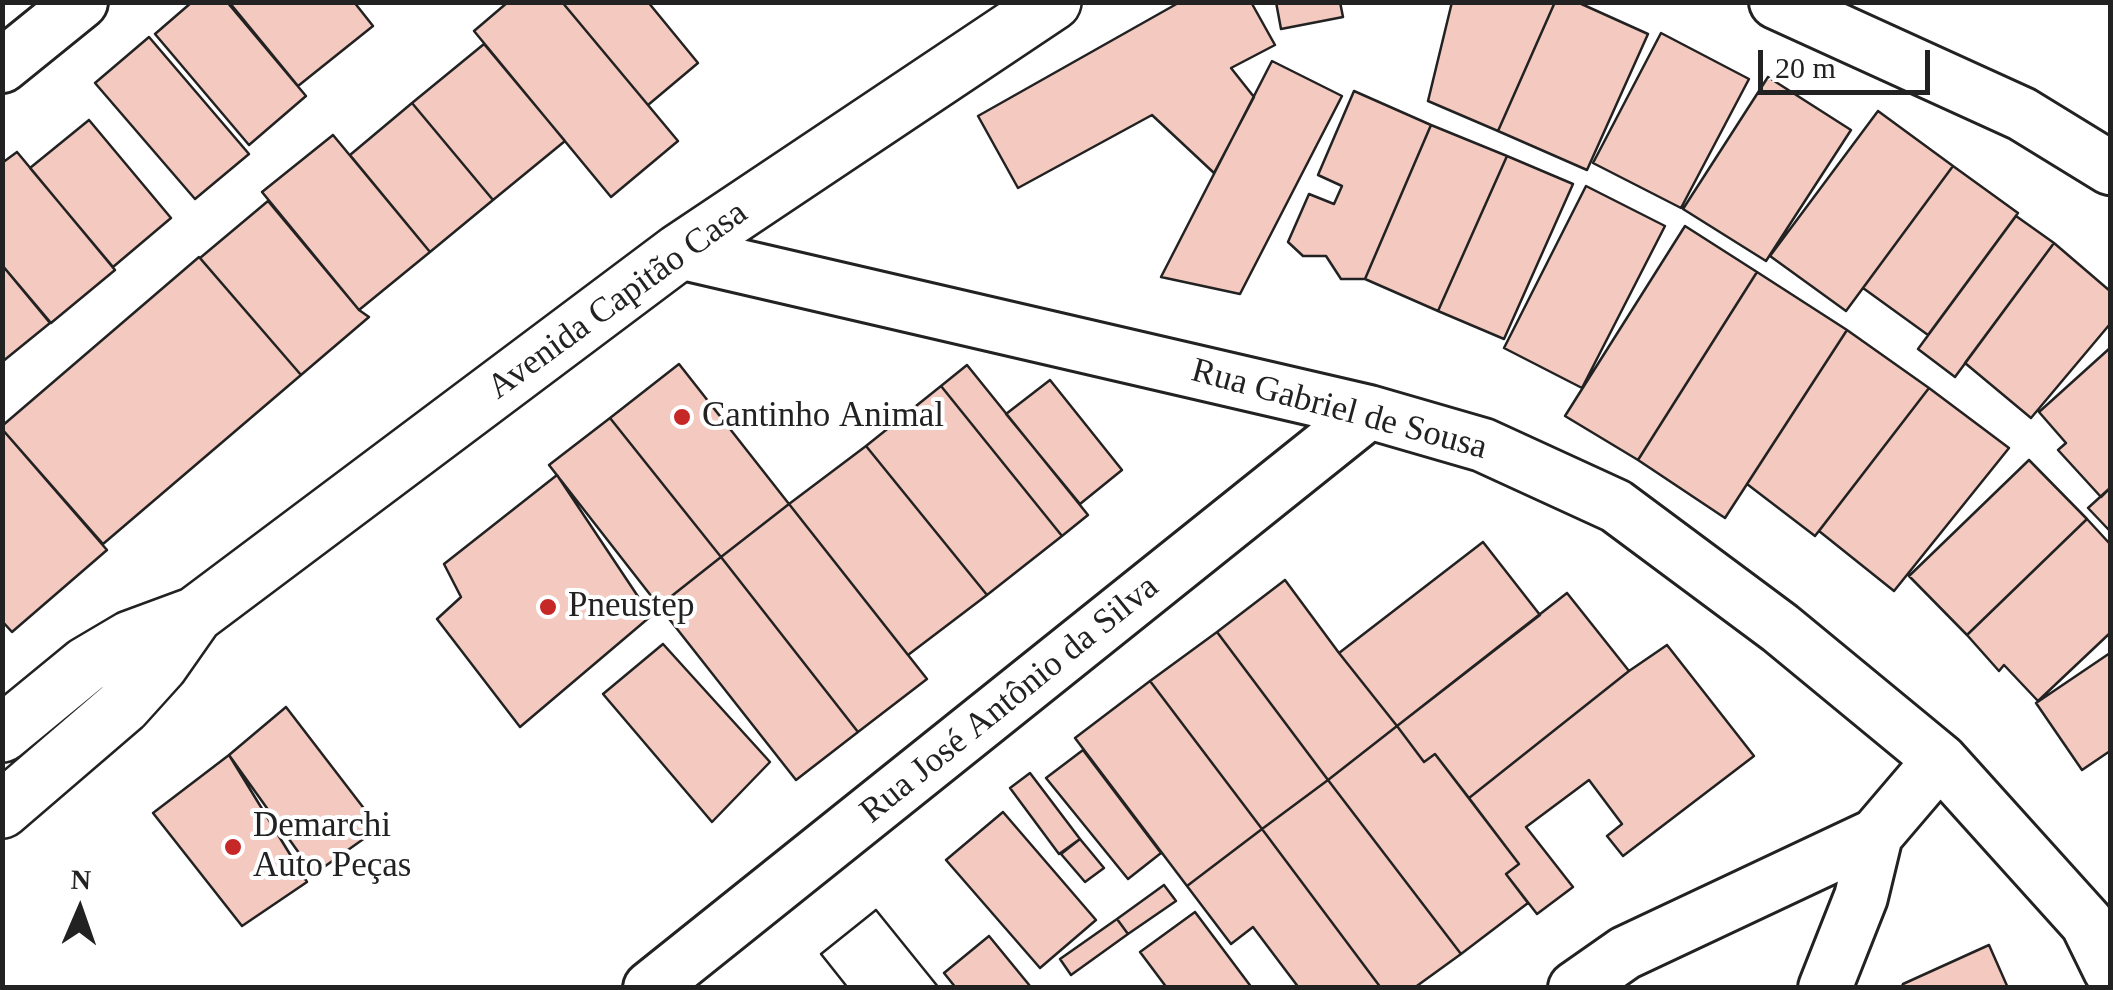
<!DOCTYPE html>
<meta charset="utf-8">
<style>
body{margin:0}
#map{position:relative;width:2113px;height:990px;overflow:hidden;background:#fff;font-family:Georgia,serif}
canvas{display:block}
.frame{position:absolute;inset:0;border:5px solid #222;pointer-events:none}
.north{position:absolute;left:30px;top:860px;width:100px;height:100px;-webkit-text-stroke:8px #fff;paint-order:stroke;rotate:2deg;font-size:28px;font-weight:700;line-height:40px;text-align:center;color:#222}
.north::after{content:'';display:block;margin:auto;width:35px;height:45px;background:#222;clip-path:polygon(50% 0,100% 100%,50% 72%,0 100%)}
.scale{position:absolute;left:1758px;top:50px;width:172px;height:45px;box-sizing:border-box;border:5px solid #222;border-top:0;padding-left:12px;font-size:30px;line-height:35px;white-space:nowrap;color:#222;-webkit-text-stroke:8px #fff;paint-order:stroke}
</style>
<div id="map">
<canvas width="2113" height="990"></canvas>
<div class="frame"></div>
<div class="north">N</div>
<div class="scale">20 m</div>
</div>
<script>
const g = document.querySelector('canvas').getContext('2d');
g.lineJoin = 'round';
function paint(path, color) { g.fillStyle = color; g.fill(path, 'evenodd'); }
const poly = rows => new Path2D(rows.map(r => 'M' + r).join(''));
function stroke(path, color, width, dash) { g.strokeStyle = color; g.lineWidth = width; g.lineCap = dash ? 'butt' : 'round'; g.setLineDash(dash || []); g.stroke(path); }
function write(font, color, halo, rows, align = 'center') {
  g.font = font + ' Georgia,serif'; g.lineWidth = 8; g.setLineDash([]); g.textBaseline = 'middle'; g.strokeStyle = halo; g.fillStyle = color; for (const [text, x, y, turn = 0] of rows) {
    g.save(); g.translate(x, y); g.rotate((+turn || 0) * Math.PI / 180); g.textAlign = isNaN(turn) ? turn : align; if (halo) g.strokeText(text, 0, 0); g.fillText(text, 0, 0); g.restore();
  }
}
const building = poly([
 [192,2,227,2,306,96,249,145,155,34,192,2],
 [229,2,354,2,373,26,298,86,229,2],
 [508,2,562,2,678,141,611,197,474,31,508,2],
 [562,2,648,2,698,63,648,105,562,2],
 [1180,2,1251,2,1275,45,1231,68,1254,97,1214,173,1152,115,1018,188,978,116,1180,2],
 [1276,2,1340,2,1343,17,1281,29,1276,2],
 [1452,2,1555,2,1498,131,1428,101,1452,2],
 [1555,2,1577,2,1648,34,1587,170,1498,131,1555,2],
 [1661,33,1749,79,1681,208,1593,163,1661,33],
 [149,37,249,154,195,199,95,83,149,37],
 [484,44,565,141,493,200,412,103,484,44],
 [1272,61,1342,96,1240,294,1161,277,1272,61],
 [1768,77,1851,130,1766,261,1683,209,1768,77],
 [1354,91,1431,125,1365,279,1341,279,1326,256,1303,256,1288,242,1309,194,1334,204,1342,186,1318,175,1354,91],
 [412,103,493,200,430,252,350,155,412,103],
 [1878,111,1953,166,1846,311,1770,256,1878,111],
 [89,120,171,218,113,267,30,168,89,120],
 [1431,125,1507,156,1438,311,1365,279,1431,125],
 [333,135,430,252,359,310,262,192,333,135],
 [17,152,115,270,51,323,2,265,2,163,17,152],
 [1507,156,1573,184,1504,339,1438,311,1507,156],
 [1953,166,2018,213,1928,335,1863,288,1953,166],
 [1586,186,1665,226,1582,388,1504,348,1586,186],
 [268,201,359,310,369,317,301,375,200,258,268,201],
 [2016,216,2054,243,1955,377,1918,349,2016,216],
 [1685,226,1757,272,1638,460,1565,416,1685,226],
 [2054,243,2110,291,2110,324,2031,418,1965,363,2054,243],
 [199,257,301,375,103,544,2,429,2,426,199,257],
 [2,265,50,323,2,362,2,265],
 [1757,272,1847,330,1725,518,1638,460,1757,272],
 [1847,330,1929,388,1815,536,1747,484,1847,330],
 [2110,348,2110,488,2101,497,2058,450,2066,443,2039,412,2110,348],
 [679,364,789,504,721,557,610,418,679,364],
 [967,365,1088,515,1062,536,941,386,967,365],
 [1050,380,1122,470,1080,504,1006,414,1050,380],
 [941,386,1062,536,987,595,866,446,941,386],
 [1929,388,2009,448,1894,591,1819,531,1929,388],
 [610,418,721,557,659,606,549,465,610,418],
 [2,429,107,550,12,632,2,621,2,429],
 [866,446,987,595,908,655,789,504,866,446],
 [2029,460,2087,519,1967,635,1909,576,2029,460],
 [557,475,651,616,520,727,437,619,461,597,444,564,557,475],
 [2110,488,2110,527,2108,529,2088,508,2110,488],
 [789,504,927,679,858,732,721,557,789,504],
 [2087,519,2110,544,2110,633,2038,701,2004,665,1999,671,1967,635,2087,519],
 [1483,542,1540,615,1397,726,1339,653,1483,542],
 [721,557,858,732,796,780,659,606,721,557],
 [1285,580,1339,653,1397,726,1328,780,1217,632,1285,580],
 [1567,593,1629,671,1469,798,1435,754,1424,762,1397,726,1567,593],
 [1217,632,1328,780,1262,829,1150,681,1217,632],
 [663,644,770,762,712,822,603,694,663,644],
 [1667,645,1754,756,1623,856,1607,836,1622,824,1589,780,1526,827,1573,887,1537,914,1506,874,1519,864,1469,798,1629,671,1667,645],
 [2110,653,2110,751,2082,770,2036,703,2110,653],
 [1150,681,1262,829,1187,886,1075,738,1150,681],
 [286,707,379,828,314,874,229,755,286,707],
 [1397,726,1424,762,1435,754,1519,864,1506,874,1528,903,1461,954,1328,780,1397,726],
 [1083,750,1161,853,1128,879,1046,778,1083,750],
 [229,755,307,882,242,926,153,813,229,755],
 [1030,773,1080,839,1059,854,1010,788,1030,773],
 [1328,780,1461,954,1414,988,1381,988,1262,829,1328,780],
 [1003,812,1096,920,1040,968,946,860,1003,812],
 [1262,829,1381,988,1299,988,1253,927,1231,944,1187,886,1262,829],
 [1080,839,1104,868,1085,882,1061,854,1080,839],
 [1164,885,1176,901,1128,934,1117,919,1164,885],
 [876,910,939,988,848,988,821,954,876,910],
 [876,910,939,988,848,988,821,954,876,910],
 [1195,912,1252,988,1167,988,1140,952,1195,912],
 [1117,919,1128,934,1071,975,1060,959,1117,919],
 [989,936,1030,986,956,988,944,973,989,936],
 [1989,945,2008,988,1901,988,1903,984,1989,945]
]);
paint(building, '#f3c9c0');
stroke(building, '#222', 2.5);
const street = poly([
 [1776,2,2022,114,2110,168],
 [2,66,81,2],
 [679,252,1369,412,1483,445,1616,506,1780,628,1940,760,2087,923,2110,970],
 [650,988,1369,412],
 [1575,988,1625,953,1876,835,1940,760],
 [1825,988,1861,897,1876,835]
]);
const secondary = poly([
 [2,734,86,665,130,639,195,615,679,252,1053,2],
 [2,810,123,706,160,665,195,615]
]);
stroke(street, '#222', 58);
stroke(secondary, '#222', 60);
stroke(street, '#fff', 52);
stroke(secondary, '#fff', 55);
for (const [x, y, r, color] of [
 [682,417,10,"#c62828"],
 [548,607,10,"#c62828"],
 [233,847,10,"#c62828"]
]) { const dot = new Path2D(); dot.arc(x, y, r, 0, 2 * Math.PI); g.fillStyle = color; g.fill(dot); stroke(dot, '#fff', 4); }
write('35px', '#222', '#fff', [
 ["Avenida Capitão Casa",618,301,-36],
 ["Rua Gabriel de Sousa",1339,410,15],
 ["Rua José Antônio da Silva",1010,700,-39]
]);
write('35px', '#222', '#fff', [
 ["Cantinho Animal",702,417],
 ["Pneustep",568,607],
 ["Demarchi",253,827],
 ["Auto Peças",253,867]
], 'left');
</script>
